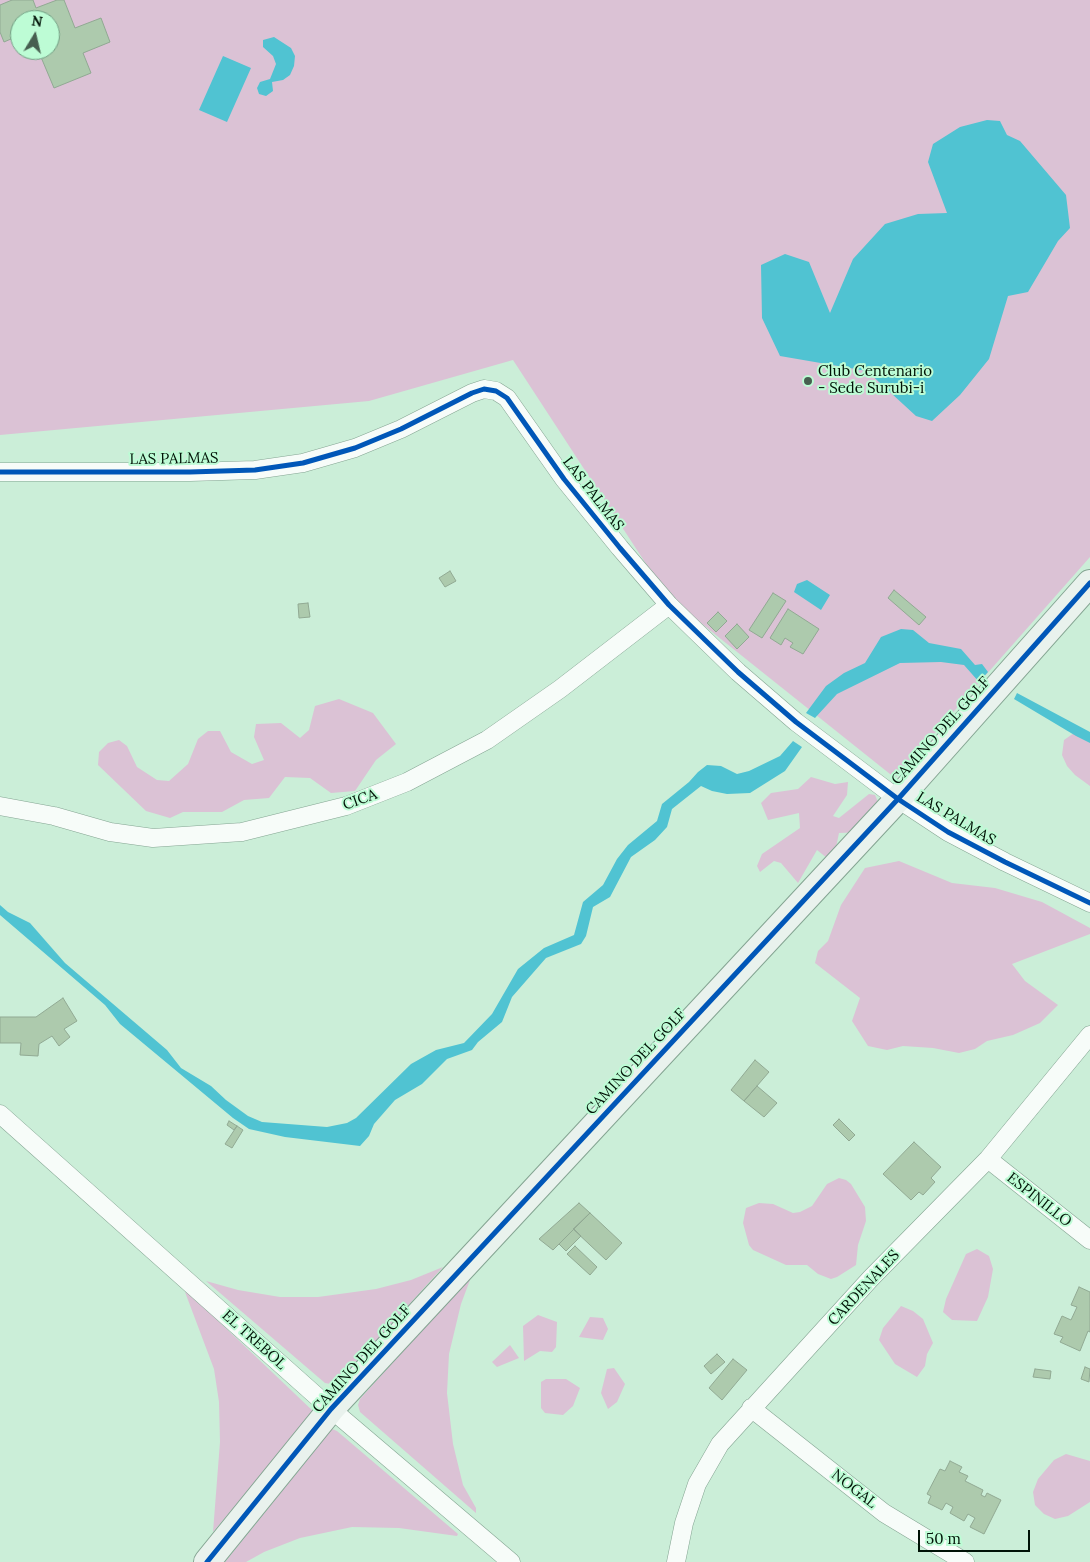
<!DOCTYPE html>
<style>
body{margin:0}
#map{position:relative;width:1090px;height:1562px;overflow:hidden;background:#cbeed8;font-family:Lora,serif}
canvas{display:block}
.north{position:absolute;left:10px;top:10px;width:50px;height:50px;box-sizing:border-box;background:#bdfcd5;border:1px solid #719e82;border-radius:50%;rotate:9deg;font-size:14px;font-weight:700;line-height:20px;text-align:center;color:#001206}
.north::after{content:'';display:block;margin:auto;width:18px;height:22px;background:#475f50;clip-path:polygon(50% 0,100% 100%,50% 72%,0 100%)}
.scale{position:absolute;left:918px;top:1530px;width:112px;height:22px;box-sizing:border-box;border:2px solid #001206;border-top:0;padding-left:6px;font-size:15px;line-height:18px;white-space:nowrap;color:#001206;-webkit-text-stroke:4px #bdfcd5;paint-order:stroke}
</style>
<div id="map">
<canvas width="1090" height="1562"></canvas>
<div class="north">N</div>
<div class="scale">50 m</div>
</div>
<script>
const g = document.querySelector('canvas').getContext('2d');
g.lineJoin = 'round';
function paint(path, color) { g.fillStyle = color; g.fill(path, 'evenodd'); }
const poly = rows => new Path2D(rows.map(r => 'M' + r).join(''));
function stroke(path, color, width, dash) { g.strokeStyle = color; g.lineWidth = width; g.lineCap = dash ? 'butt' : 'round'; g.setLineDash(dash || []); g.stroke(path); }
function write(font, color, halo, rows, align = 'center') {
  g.font = font + ' Lora,serif'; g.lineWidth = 4; g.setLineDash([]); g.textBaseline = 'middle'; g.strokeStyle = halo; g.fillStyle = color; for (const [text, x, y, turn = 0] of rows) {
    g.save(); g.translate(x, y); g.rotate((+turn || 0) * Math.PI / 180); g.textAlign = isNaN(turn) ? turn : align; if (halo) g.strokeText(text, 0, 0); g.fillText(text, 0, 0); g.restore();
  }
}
paint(poly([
 [0,0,1090,0,1090,557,895,778,667,596,513,360,369,401,0,435],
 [20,20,50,20,50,50,20,50],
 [339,699,373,713,396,744,376,760,355,791,331,793,310,778,285,777,269,798,244,800,222,812,183,812,170,818,146,811,98,765,99,752,108,743,119,740,127,746,137,767,157,780,169,781,188,764,198,739,208,731,220,731,231,752,252,764,264,760,254,737,256,724,281,723,300,738,309,730,315,706],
 [1074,733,1090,737,1090,786,1075,775,1067,766,1062,755,1064,740],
 [811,777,835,784,848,782,847,795,833,816,839,818,869,794,875,795,880,807,864,832,839,833,834,857,827,858,817,850,798,883,781,863,774,861,760,872,757,866,762,854,800,828,799,813,768,820,761,803,771,793,798,789],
 [899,861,952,883,995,888,1042,902,1090,928,1090,934,1012,964,1025,981,1058,1005,1040,1023,1013,1035,987,1041,975,1049,959,1053,933,1048,903,1046,887,1050,868,1046,852,1021,860,998,815,963,818,951,828,941,841,905,865,868],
 [839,1178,846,1180,851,1184,865,1207,866,1221,858,1245,856,1265,837,1277,831,1279,818,1274,807,1265,786,1265,753,1250,749,1245,743,1223,746,1208,759,1203,773,1204,793,1213,800,1212,812,1206,827,1184],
 [977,1249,989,1256,993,1269,988,1297,977,1321,952,1320,943,1312,946,1299,966,1254],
 [443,1267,336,1385,325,1383,206,1281,238,1290,280,1297,318,1297,376,1289,411,1280],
 [468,1279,470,1280,461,1304,449,1354,447,1393,453,1444,463,1485,476,1508,476,1513,360,1412,358,1405,360,1399],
 [185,1292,191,1295,314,1412,213,1532,220,1442,219,1402,214,1369],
 [901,1306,913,1311,923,1319,933,1343,927,1354,925,1366,917,1377,895,1364,879,1340,883,1328],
 [538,1315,557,1322,556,1347,552,1352,540,1351,524,1361,523,1326],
 [590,1317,603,1318,608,1329,603,1340,579,1337],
 [510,1345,519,1358,497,1367,492,1362],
 [614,1368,625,1384,617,1402,608,1409,601,1393,607,1369],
 [546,1379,566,1379,580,1388,573,1406,563,1415,545,1413,541,1408,541,1382],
 [332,1429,337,1431,458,1534,457,1536,399,1528,352,1527,300,1538,264,1552,246,1562,225,1562],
 [1066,1454,1090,1461,1090,1502,1068,1516,1055,1519,1044,1514,1035,1505,1033,1492,1038,1479,1054,1460]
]), '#dbc2d5');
paint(poly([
 [274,37,291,48,295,56,294,66,290,75,283,80,272,82,273,91,266,96,259,94,257,88,260,82,270,79,276,64,273,56,263,47,263,40],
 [223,56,251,68,227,122,199,110],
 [987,120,1000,121,1007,135,1020,141,1066,195,1070,228,1058,241,1028,292,1008,296,989,359,960,395,932,421,916,416,867,371,780,356,762,318,761,265,785,254,809,262,830,313,853,259,885,224,918,214,947,213,928,162,933,144,960,127],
 [807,580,830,595,821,610,794,592,797,584],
 [901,629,913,630,929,643,961,649,975,665,982,664,988,672,979,682,964,665,941,662,900,663,837,694,815,718,806,713,826,686,844,673,865,663,881,637],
 [1017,693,1090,732,1090,743,1076,736,1014,699],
 [793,741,802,747,785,771,750,793,727,794,712,791,701,786,672,809,667,827,655,840,631,857,610,897,593,907,586,936,581,944,546,958,512,997,502,1022,478,1042,472,1050,447,1059,422,1084,395,1100,374,1124,369,1136,360,1146,285,1137,249,1129,233,1118,120,1024,105,1005,0,915,0,905,8,912,30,923,65,963,167,1050,181,1068,211,1086,226,1100,248,1116,262,1122,327,1127,347,1123,356,1118,411,1064,436,1050,464,1043,492,1014,518,969,544,948,574,935,583,902,603,885,617,859,628,845,657,821,662,804,689,782,698,772,707,765,721,766,737,774,749,771,780,756]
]), '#50c3d2');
const building = poly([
 [12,0,33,0,36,8,57,0,64,0,75,28,101,18,110,42,83,53,91,73,54,88,38,50,50,50,50,20,20,20,20,35,4,42,0,32,0,5,12,0],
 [450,571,456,581,445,587,439,578,450,571],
 [894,590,926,617,919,625,888,598,894,590],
 [773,593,786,601,762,638,749,630,773,593],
 [308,603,310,617,299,618,298,604,308,603],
 [788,609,819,629,803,654,790,647,793,643,785,638,781,645,770,638,788,609],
 [718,612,727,621,716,632,707,623,718,612],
 [737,624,749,637,737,649,725,636,737,624],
 [63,998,77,1021,64,1029,70,1037,59,1046,52,1036,39,1044,38,1056,20,1055,21,1043,0,1043,0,1017,36,1017,63,998],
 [755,1060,769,1072,744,1101,731,1090,755,1060],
 [757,1086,777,1103,764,1117,744,1101,757,1086],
 [839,1119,855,1135,849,1141,833,1125,839,1119],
 [229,1121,237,1126,234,1130,227,1125,229,1121],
 [237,1126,243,1130,232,1148,225,1144,237,1126],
 [914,1142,941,1167,931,1178,935,1182,923,1195,919,1192,911,1200,883,1174,914,1142],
 [579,1203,590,1213,553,1250,539,1239,579,1203],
 [590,1213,622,1243,606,1260,573,1229,590,1213],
 [574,1229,581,1236,566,1251,559,1244,574,1229],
 [575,1246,597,1267,590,1275,567,1254,575,1246],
 [1079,1287,1090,1292,1090,1332,1088,1331,1080,1351,1060,1342,1063,1337,1054,1334,1062,1316,1071,1320,1077,1307,1071,1305,1079,1287],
 [717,1354,725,1362,711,1374,704,1366,717,1354],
 [733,1359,747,1370,722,1400,709,1388,733,1359],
 [1085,1367,1090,1369,1089,1382,1081,1379,1085,1367],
 [1035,1369,1051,1371,1050,1379,1033,1377,1035,1369],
 [950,1461,962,1467,959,1472,968,1476,965,1481,983,1490,981,1495,985,1497,987,1493,1001,1500,984,1534,970,1527,975,1518,968,1514,964,1521,950,1513,953,1507,946,1503,942,1510,928,1503,931,1496,927,1494,940,1469,945,1471,950,1461]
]);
paint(building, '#adcaad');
stroke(building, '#91a993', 1);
const street = poly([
 [0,472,190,472,255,470,303,463,355,448,401,429,472,393,484,389,496,391,507,398,564,479,620,548,669,605,738,672,796,722,898,799,948,832,1005,862,1090,903],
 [0,806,54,816,110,832,153,838,242,832,346,806,407,782,487,740,560,689,669,605],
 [0,1114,331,1409,511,1562],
 [988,1159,1090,1240],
 [751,1408,884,1513,965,1562],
 [676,1562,684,1523,697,1484,720,1444,871,1278,988,1159,1090,1035]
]);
const secondary = poly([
 [207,1562,331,1409,898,799,1090,583]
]);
stroke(street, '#84a492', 19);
stroke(secondary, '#84a492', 28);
stroke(street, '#f7fcf9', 18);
stroke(secondary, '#e9f2ed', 26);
stroke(poly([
 [0,472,190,472,255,470,303,463,355,448,401,429,472,393,484,389,496,391,507,398,564,479,620,548,669,605,738,672,796,722,898,799,948,832,1005,862,1090,903],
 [207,1562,331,1409,898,799,1090,583]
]), '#0057b8', 5);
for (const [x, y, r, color] of [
 [808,381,5,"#475f50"]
]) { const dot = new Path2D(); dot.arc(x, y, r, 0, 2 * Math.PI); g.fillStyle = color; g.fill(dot); stroke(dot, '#bdfcd5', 2); }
write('15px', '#001206', '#bdfcd5', [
 ["Club Centenario",818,372],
 ["- Sede Surubi-i",818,389]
], 'left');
write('15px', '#001206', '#bdfcd5', [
 ["LAS PALMAS",174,459,-1],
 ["LAS PALMAS",593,494,52],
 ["CAMINO DEL GOLF",941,731,-48],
 ["CICA",360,800,-20],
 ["LAS PALMAS",956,819,31],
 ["CAMINO DEL GOLF",636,1062,-47],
 ["ESPINILLO",1039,1200,38],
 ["CARDENALES",864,1288,-47],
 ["EL TREBOL",254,1340,42],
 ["CAMINO DEL GOLF",362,1359,-48],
 ["NOGAL",854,1489,38]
]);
</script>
